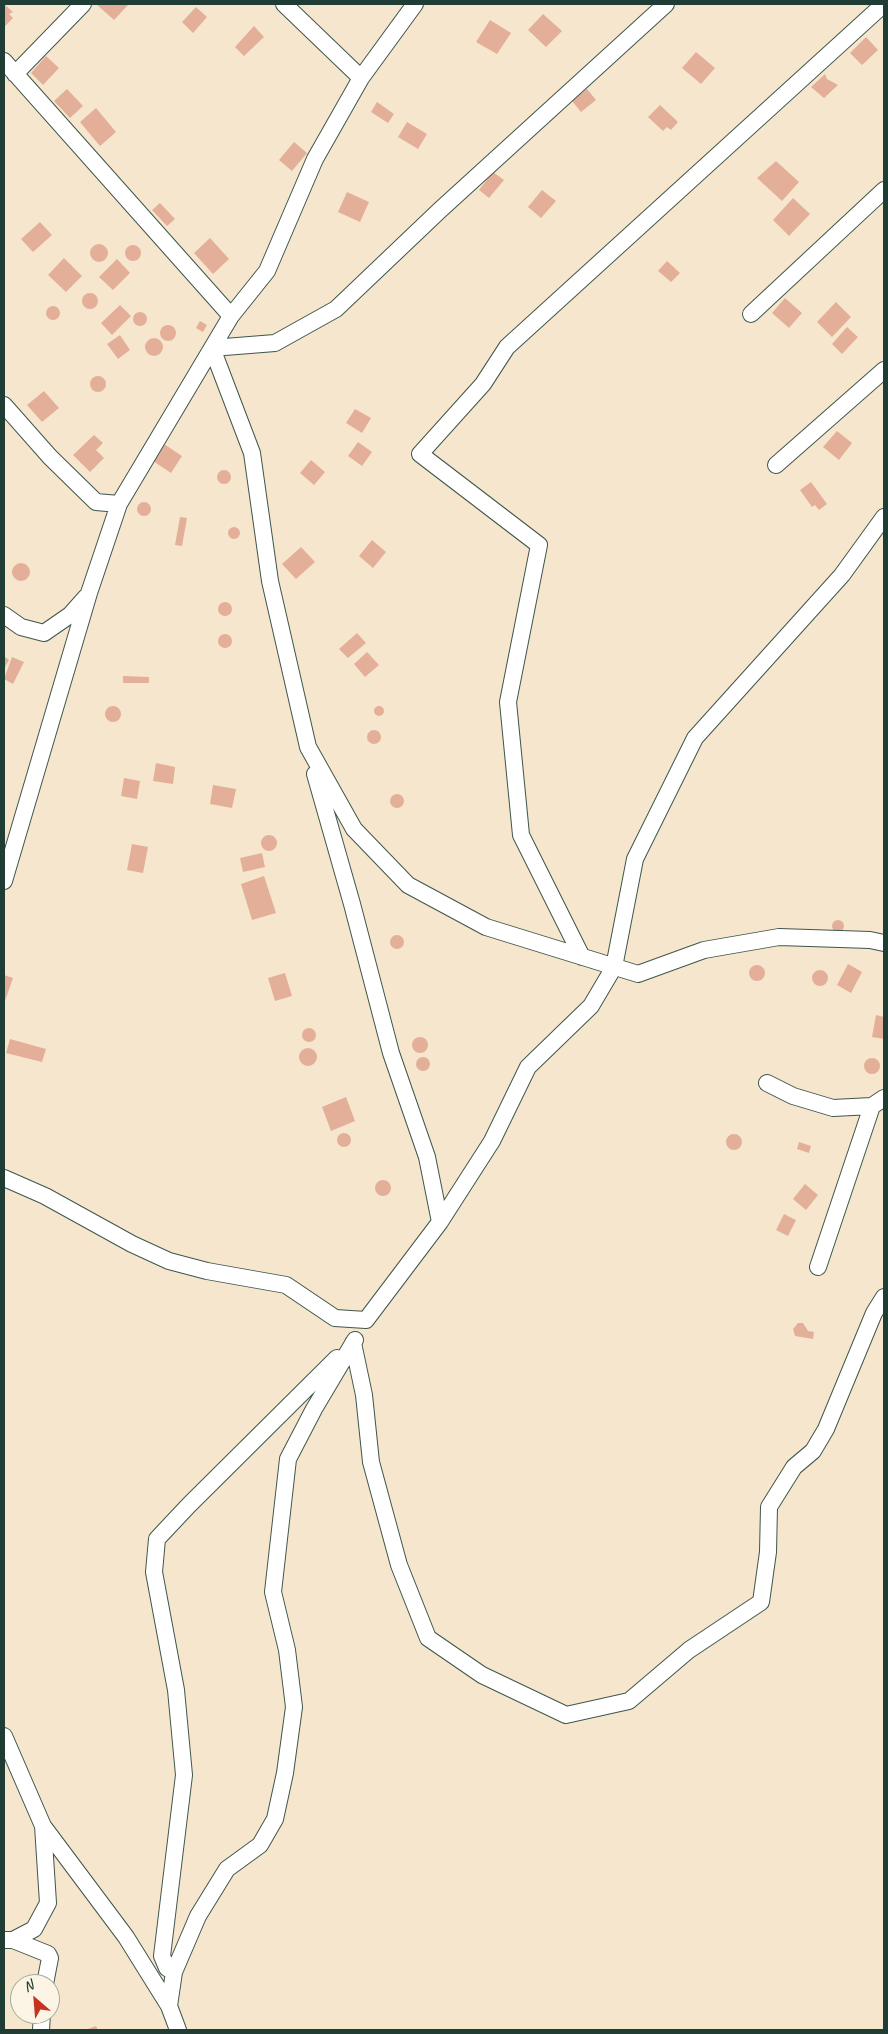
<!DOCTYPE html>
<style>
body{margin:0}
#map{position:relative;width:888px;height:2034px;overflow:hidden;background:#f6e6cd;font-family:Caveat,sans-serif}
canvas{display:block}
.frame{position:absolute;inset:0;border:5px solid #1f3d34;pointer-events:none}
.north{position:absolute;left:10px;top:1974px;width:50px;height:50px;box-sizing:border-box;background:#fcf5e5;border:1px solid #a4ab9e;border-radius:50%;rotate:333deg;font-size:14px;font-weight:700;line-height:20px;text-align:center;color:#1f3d34}
.north::after{content:'';display:block;margin:auto;width:18px;height:22px;background:#c8321e;clip-path:polygon(50% 0,100% 100%,50% 72%,0 100%)}
</style>
<div id="map">
<canvas width="888" height="2034"></canvas>
<div class="frame"></div>
<div class="north">N</div>
</div>
<script>
const g = document.querySelector('canvas').getContext('2d');
g.lineJoin = 'round';
function paint(path, color) { g.fillStyle = color; g.fill(path, 'evenodd'); }
const poly = rows => new Path2D(rows.map(r => 'M' + r).join(''));
function stroke(path, color, width, dash) { g.strokeStyle = color; g.lineWidth = width; g.lineCap = dash ? 'butt' : 'round'; g.setLineDash(dash || []); g.stroke(path); }
paint(poly([
 [4,4,13,12,9,14,13,18,4,27],
 [96,4,129,4,114,20],
 [196,7,207,17,193,33,182,22],
 [543,14,562,31,546,47,528,30],
 [490,20,511,33,497,54,476,42],
 [254,26,264,37,244,56,235,47],
 [866,37,878,50,862,65,850,53],
 [696,52,715,68,701,84,682,68],
 [46,56,59,68,43,85,31,73],
 [825,74,827,79,838,85,824,98,811,87],
 [67,89,83,106,70,118,54,101],
 [587,89,596,100,581,112,572,101],
 [377,102,394,114,388,123,371,112],
 [660,105,678,122,671,130,667,127,663,131,648,117],
 [96,108,116,132,100,146,80,122],
 [407,122,427,134,418,149,398,137],
 [294,142,307,153,292,171,279,160],
 [776,161,799,182,782,201,757,178],
 [493,172,504,180,489,198,479,190],
 [542,190,556,201,541,218,528,207],
 [347,192,369,202,360,222,338,212],
 [793,198,810,214,789,236,773,220],
 [160,203,175,219,167,226,152,210],
 [40,222,52,235,33,252,21,239],
 [210,238,229,259,213,274,194,253],
 '90 253a9 9 0 1 1 18 0a9 9 0 1 1-18 0Z',
 '125 253a8 8 0 1 1 16 0a8 8 0 1 1-16 0Z',
 [64,258,82,276,66,292,48,275],
 [117,259,130,273,113,290,99,277],
 [667,261,680,273,671,282,658,271],
 '82 301a8 8 0 1 1 16 0a8 8 0 1 1-16 0Z',
 [785,298,802,313,789,328,772,313],
 [836,302,851,317,832,337,817,322],
 [120,305,131,316,112,335,101,323],
 '46 313a7 7 0 1 1 14 0a7 7 0 1 1-14 0Z',
 '133 319a7 7 0 1 1 14 0a7 7 0 1 1-14 0Z',
 [200,321,207,325,203,332,196,328],
 '160 333a8 8 0 1 1 16 0a8 8 0 1 1-16 0Z',
 [847,327,858,337,842,354,832,344],
 [120,335,130,350,118,359,107,344],
 '145 347a9 9 0 1 1 18 0a9 9 0 1 1-18 0Z',
 '90 384a8 8 0 1 1 16 0a8 8 0 1 1-16 0Z',
 [44,391,59,408,42,422,27,405],
 [355,409,371,418,362,433,346,423],
 [837,431,852,443,839,460,823,447],
 [94,435,103,443,96,450,104,458,90,472,73,455],
 [358,442,372,452,362,466,348,456],
 [164,444,182,456,171,473,153,461],
 [311,460,325,472,314,485,300,473],
 '217 477a7 7 0 1 1 14 0a7 7 0 1 1-14 0Z',
 [811,482,827,504,819,510,815,505,812,507,800,490],
 '137 509a7 7 0 1 1 14 0a7 7 0 1 1-14 0Z',
 [180,517,187,518,182,546,175,545],
 '228 533a6 6 0 1 1 12 0a6 6 0 1 1-12 0Z',
 [372,540,386,552,373,568,359,556],
 [301,547,315,562,296,579,282,564],
 '12 572a9 9 0 1 1 18 0a9 9 0 1 1-18 0Z',
 '218 609a7 7 0 1 1 14 0a7 7 0 1 1-14 0Z',
 [357,633,366,643,348,658,339,649],
 '218 641a7 7 0 1 1 14 0a7 7 0 1 1-14 0Z',
 [367,652,379,665,365,677,354,664],
 [4,656,9,660,4,669],
 [12,657,24,662,13,684,4,679],
 [123,676,149,677,149,683,123,683],
 '374 711a5 5 0 1 1 10 0a5 5 0 1 1-10 0Z',
 '105 714a8 8 0 1 1 16 0a8 8 0 1 1-16 0Z',
 '367 737a7 7 0 1 1 14 0a7 7 0 1 1-14 0Z',
 [156,763,175,767,173,784,153,781],
 [124,778,140,781,137,799,121,796],
 [213,785,236,789,232,808,210,804],
 '390 801a7 7 0 1 1 14 0a7 7 0 1 1-14 0Z',
 '261 843a8 8 0 1 1 16 0a8 8 0 1 1-16 0Z',
 [132,844,148,847,143,873,127,870],
 [262,853,265,867,243,872,240,858],
 [264,876,276,913,252,920,241,884],
 '832 926a6 6 0 1 1 12 0a6 6 0 1 1-12 0Z',
 '390 942a7 7 0 1 1 14 0a7 7 0 1 1-14 0Z',
 [848,964,862,972,851,993,837,985],
 '749 973a8 8 0 1 1 16 0a8 8 0 1 1-16 0Z',
 '812 978a8 8 0 1 1 16 0a8 8 0 1 1-16 0Z',
 [285,973,292,996,275,1001,268,978],
 [4,975,13,978,4,1004],
 [876,1015,884,1017,884,1039,872,1037],
 '302 1035a7 7 0 1 1 14 0a7 7 0 1 1-14 0Z',
 '412 1045a8 8 0 1 1 16 0a8 8 0 1 1-16 0Z',
 [10,1039,46,1049,42,1062,6,1053],
 '299 1057a9 9 0 1 1 18 0a9 9 0 1 1-18 0Z',
 '416 1064a7 7 0 1 1 14 0a7 7 0 1 1-14 0Z',
 '864 1066a8 8 0 1 1 16 0a8 8 0 1 1-16 0Z',
 [346,1097,355,1121,331,1131,322,1107],
 '337 1140a7 7 0 1 1 14 0a7 7 0 1 1-14 0Z',
 '726 1142a8 8 0 1 1 16 0a8 8 0 1 1-16 0Z',
 [799,1142,811,1146,809,1153,797,1149],
 '375 1188a8 8 0 1 1 16 0a8 8 0 1 1-16 0Z',
 [805,1184,818,1195,806,1210,793,1199],
 [784,1214,796,1220,788,1236,776,1230],
 [798,1323,803,1323,808,1331,814,1332,813,1339,795,1336,793,1329],
 [96,2026,98,2030,85,2030]
]), '#e4af98');
const street = poly([
 [284,4,361,78],
 [666,4,440,210,336,309,275,343,212,348,252,453,270,581,308,747,354,829,408,885,486,927,638,974,704,950,779,937,870,940,884,943],
 [4,61,231,316],
 [15,74,83,4],
 [751,314,884,190],
 [4,405,50,457,96,502,119,504],
 [776,465,884,370],
 [4,615,21,627,44,633,70,615,86,597],
 [315,774,352,904,391,1053,427,1157,440,1222],
 [4,881,89,593,119,504,231,316,267,271,315,159,361,78,415,4],
 [582,957,521,835,508,702,539,545,420,454,483,384,507,347,884,4],
 [767,1083,793,1096,833,1108,872,1106,884,1098],
 [4,1178,45,1196,132,1244,169,1261,207,1271,286,1285,335,1318,366,1320,440,1222,492,1141,528,1067,591,1006,614,967,635,859,695,738,842,575,884,517],
 [818,1267,872,1106],
 [353,1343,364,1395,371,1462,399,1565,428,1638,482,1675,566,1715,629,1701,689,1650,761,1602,768,1552,769,1507,794,1467,813,1451,826,1429,874,1313,884,1297],
 [4,1736,43,1826,126,1937,169,2006,178,2030],
 [4,1940,13,1940,34,1929,48,1903,43,1826],
 [13,1940,48,1954,50,1958,45,1984],
 [174,1972,167,1968,162,1956,184,1775,176,1690,154,1572,157,1539,189,1505,337,1358],
 [169,2006,174,1972,198,1916,227,1869,260,1845,275,1819,285,1773,294,1707,287,1650,273,1592,288,1459,314,1409,355,1340],
 [41,2030,42,2014]
]);
stroke(street, '#3f564b', 18);
stroke(street, '#fff', 16);
</script>
